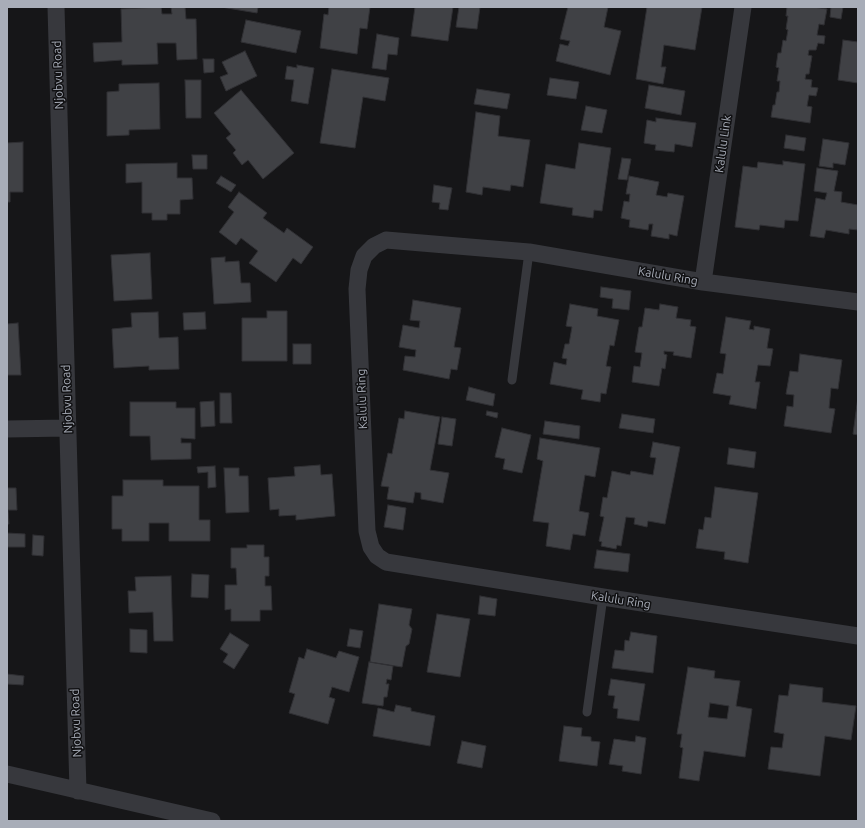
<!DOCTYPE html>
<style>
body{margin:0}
#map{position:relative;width:865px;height:828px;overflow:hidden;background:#161618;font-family:Ubuntu,sans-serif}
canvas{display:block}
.frame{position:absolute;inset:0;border:8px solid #a8adb8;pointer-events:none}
</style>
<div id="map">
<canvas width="865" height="828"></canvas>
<div class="frame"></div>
</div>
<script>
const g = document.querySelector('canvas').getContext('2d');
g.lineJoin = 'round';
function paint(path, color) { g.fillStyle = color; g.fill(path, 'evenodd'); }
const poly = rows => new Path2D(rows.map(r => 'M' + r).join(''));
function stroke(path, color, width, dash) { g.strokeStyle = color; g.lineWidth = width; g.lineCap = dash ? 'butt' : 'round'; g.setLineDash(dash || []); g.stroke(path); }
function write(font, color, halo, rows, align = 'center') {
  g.font = font + ' Ubuntu,sans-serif'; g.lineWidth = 3; g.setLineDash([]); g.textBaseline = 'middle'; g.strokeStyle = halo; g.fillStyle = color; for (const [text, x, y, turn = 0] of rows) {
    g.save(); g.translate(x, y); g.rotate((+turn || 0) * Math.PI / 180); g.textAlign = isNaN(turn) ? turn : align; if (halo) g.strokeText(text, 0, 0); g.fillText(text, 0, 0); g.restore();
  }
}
const building = poly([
 [161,7,162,14,172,14,171,7,185,7,186,19,196,19,197,59,177,60,176,43,157,43,158,64,122,65,122,60,94,62,93,43,122,42,121,9,161,7],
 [221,7,258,7,257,13,221,7],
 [329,7,370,7,367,29,360,28,357,54,320,48,324,14,328,15,329,7],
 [415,7,453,7,448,41,411,36,415,7],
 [459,7,480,7,477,29,456,27,459,7],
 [568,7,608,7,604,27,621,31,610,75,556,61,560,44,568,46,570,41,560,39,568,7],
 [647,7,702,7,695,50,664,45,661,67,666,67,663,84,636,79,647,7],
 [787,7,813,7,827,9,824,25,819,24,817,35,825,36,824,44,818,43,816,50,809,50,808,55,812,56,809,74,806,74,805,79,812,80,811,87,818,88,816,96,809,95,807,106,812,107,810,123,771,117,773,105,775,105,777,92,779,92,780,81,777,81,779,68,776,67,778,53,781,53,783,40,786,41,788,30,786,29,788,16,786,16,787,7],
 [831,7,843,7,841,19,830,17,831,7],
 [246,20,301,31,296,53,241,42,246,20],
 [377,34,399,38,397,55,388,54,386,70,372,68,377,34],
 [843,40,858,42,858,83,838,80,843,40],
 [245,51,257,76,226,91,220,77,228,74,222,62,245,51],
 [203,59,214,59,214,72,204,73,203,59],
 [297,65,314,68,308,104,291,101,294,80,285,79,287,66,297,68,297,65],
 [332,69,389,78,385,101,363,97,355,148,320,143,332,69],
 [550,78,579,82,576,99,547,95,550,78],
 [185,80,201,80,201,118,186,118,185,80],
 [159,83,160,129,129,130,129,135,107,136,107,92,119,91,119,84,159,83],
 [649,85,685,91,681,115,645,108,649,85],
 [477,89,510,94,507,109,474,104,477,89],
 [241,90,294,153,263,179,248,160,242,165,233,153,236,150,226,138,231,134,214,113,241,90],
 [586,106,607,110,602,133,581,130,586,106],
 [476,112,500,116,498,136,530,140,523,187,511,185,510,191,483,187,482,195,466,192,476,112],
 [656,118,696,123,692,147,675,144,674,152,655,150,656,145,644,143,647,120,656,122,656,118],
 [786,135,806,138,804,151,784,148,786,135],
 [823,139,849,143,845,165,833,163,833,168,819,166,823,139],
 [23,142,23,192,10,192,10,202,7,202,7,143,23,142],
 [579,143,611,148,602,211,594,210,593,218,572,215,573,208,540,203,546,164,575,169,579,143],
 [192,155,207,155,207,169,193,169,192,155],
 [622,158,631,159,627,180,618,179,622,158],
 [783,161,805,164,798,221,785,220,784,228,760,225,759,230,735,227,743,166,757,168,758,162,783,165,783,161],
 [177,163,177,178,192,178,193,199,180,200,180,214,167,214,167,220,152,220,152,213,142,213,142,182,126,183,126,164,177,163],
 [817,168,838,171,834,191,842,192,841,202,858,205,858,230,849,229,849,234,826,230,824,238,810,236,816,198,825,200,827,193,814,191,817,168],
 [221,176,236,185,231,192,216,183,221,176],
 [629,176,659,182,656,195,667,197,668,193,684,196,677,236,669,234,669,239,651,236,653,224,649,224,648,230,629,227,630,220,621,218,624,201,629,202,630,194,626,194,629,176],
 [434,185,452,188,448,210,439,209,440,203,432,202,434,185],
 [239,192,267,213,263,218,284,233,287,228,313,247,301,264,293,258,276,282,249,263,258,251,241,238,236,245,219,232,234,212,228,207,239,192],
 [150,253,152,299,114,301,111,255,150,253],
 [225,257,225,262,239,261,241,283,250,283,251,302,214,304,211,258,225,257],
 [601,287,631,291,629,310,612,308,613,299,600,297,601,287],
 [413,300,461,308,454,347,461,348,457,370,451,369,449,379,403,370,405,356,415,357,416,350,399,347,403,325,419,328,420,321,410,320,413,300],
 [570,304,598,309,597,316,619,320,614,346,610,345,606,366,611,367,606,394,601,393,600,402,581,399,583,390,550,384,554,362,566,365,567,359,562,358,565,344,569,344,572,327,566,326,570,304],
 [660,304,678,307,676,318,691,320,690,326,696,327,691,358,673,355,674,352,664,351,664,354,667,355,665,369,662,368,659,386,632,382,634,366,640,367,642,353,635,352,639,327,642,327,645,308,659,310,660,304],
 [267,311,287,311,287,361,242,361,242,318,267,318,267,311],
 [158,312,159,338,178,337,179,369,149,370,149,366,114,368,112,329,132,327,131,313,158,312],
 [205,312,206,329,184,330,183,313,205,312],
 [726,317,751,321,749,329,754,330,754,326,770,329,767,348,773,349,770,366,758,365,755,382,760,382,756,409,729,404,731,396,713,393,717,373,723,374,726,354,720,353,726,317],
 [18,323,21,375,7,375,7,324,18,323],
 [293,344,311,344,311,364,293,364,293,344],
 [800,354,842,360,838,389,831,388,829,408,835,409,831,433,784,426,787,406,793,407,794,395,786,394,790,371,798,372,800,354],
 [469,387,495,394,493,406,466,400,469,387],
 [220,393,231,393,232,423,220,423,220,393],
 [858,397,858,435,853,434,858,397],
 [214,401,215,426,201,427,200,402,214,401],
 [130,402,176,402,176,408,195,408,195,439,181,438,181,443,191,443,191,459,151,460,150,436,130,436,130,402],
 [405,411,440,417,430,470,449,473,443,503,421,499,421,493,415,492,413,503,387,499,389,487,381,486,388,453,392,454,399,418,404,419,405,411],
 [487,411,498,413,497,418,486,415,487,411],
 [622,414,655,419,653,433,619,428,622,414],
 [442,417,456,419,452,446,438,444,442,417],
 [545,421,580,426,579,439,543,434,545,421],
 [502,428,531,435,522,473,503,469,505,459,495,457,502,428],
 [540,438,600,448,595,477,585,475,579,511,589,513,585,536,573,534,570,550,546,546,549,523,533,521,543,461,537,459,540,438],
 [653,442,680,447,665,524,648,521,647,527,634,524,635,518,626,517,621,546,617,545,616,549,601,546,602,542,599,541,604,517,600,516,603,497,607,498,612,471,630,475,631,471,653,475,656,458,650,457,653,442],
 [729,448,756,452,754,468,727,464,729,448],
 [320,465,321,475,332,474,335,516,296,520,296,515,279,516,279,509,270,510,268,478,295,476,294,467,320,465],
 [215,466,216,487,208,488,208,472,198,473,197,467,215,466],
 [224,468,239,468,239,476,248,476,249,512,226,513,224,468],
 [123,480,163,480,163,486,199,486,199,520,210,520,210,541,169,541,169,523,149,523,149,541,122,541,122,529,112,529,112,496,123,496,123,480],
 [715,487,758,493,748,563,724,559,725,552,696,548,699,529,703,530,705,517,711,518,715,487],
 [7,488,16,488,17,510,8,510,9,524,7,524,7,488],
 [388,505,406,508,403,530,384,527,388,505],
 [7,533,25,534,25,547,7,547,7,533],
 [33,535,44,536,43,556,32,555,33,535],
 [247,545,264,545,264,557,269,557,269,576,265,576,265,586,271,586,272,610,260,610,260,621,231,621,231,609,225,610,225,585,237,585,236,568,231,568,231,548,247,548,247,545],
 [597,550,630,554,628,572,594,568,597,550],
 [192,574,209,575,208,598,191,597,192,574],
 [171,576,173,641,154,641,153,612,129,613,128,591,136,591,135,577,171,576],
 [480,596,497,599,495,616,478,614,480,596],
 [379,604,412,609,409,625,412,629,409,644,406,646,402,667,370,662,379,604],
 [437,614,470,619,460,677,427,672,437,614],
 [130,629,147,630,147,653,130,652,130,629],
 [350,629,363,631,360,648,347,646,350,629],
 [631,632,657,636,653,673,612,668,615,650,624,651,625,640,629,641,631,632],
 [230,633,249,645,234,669,223,662,228,654,220,649,230,633],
 [307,649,336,658,339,651,359,657,349,692,332,687,329,697,335,699,328,724,289,713,295,694,289,692,299,657,304,659,307,649],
 [369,662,393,666,391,680,387,679,386,684,389,684,387,697,384,697,383,706,362,703,369,662],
 [688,667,715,671,714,678,740,681,736,706,752,709,745,757,704,751,699,781,679,778,683,748,680,747,682,734,677,734,688,667],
 [710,703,729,706,727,719,708,717,710,703],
 [7,674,24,676,23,685,7,684,7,674],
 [611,679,645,684,639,721,617,718,618,709,613,708,615,696,608,695,611,679],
 [790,684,823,688,822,702,856,706,851,740,825,736,820,776,768,769,771,747,782,748,784,734,774,732,779,695,788,696,790,684],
 [396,705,411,708,411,711,435,716,430,746,373,736,378,708,394,712,396,705],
 [564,726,582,728,581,736,591,737,591,741,600,742,597,766,559,761,564,726],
 [636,736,646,738,641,774,622,771,623,766,609,764,614,739,635,742,636,736],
 [462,741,486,746,482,768,457,763,462,741]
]);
paint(building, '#404145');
stroke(building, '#303034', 1);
stroke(poly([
 [512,380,529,252],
 [587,712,603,597]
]), '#37383d', 9);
stroke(poly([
 [56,7,78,791],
 [703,282,743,7],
 [858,302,703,282,529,252,386,240,374,246,364,256,359,270,357,289,367,531,371,547,377,556,386,562,603,597,858,636],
 [7,429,67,428],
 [7,774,212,821]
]), '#37383d', 17);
write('12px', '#a8adb8', '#111113', [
 ["Njobvu Road",58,75,-92],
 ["Kalulu Link",723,144,-82],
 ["Kalulu Ring",668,276,10],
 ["Njobvu Road",67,399,-92],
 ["Kalulu Ring",362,399,-92],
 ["Kalulu Ring",621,600,9],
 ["Njobvu Road",76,723,-92]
]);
</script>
